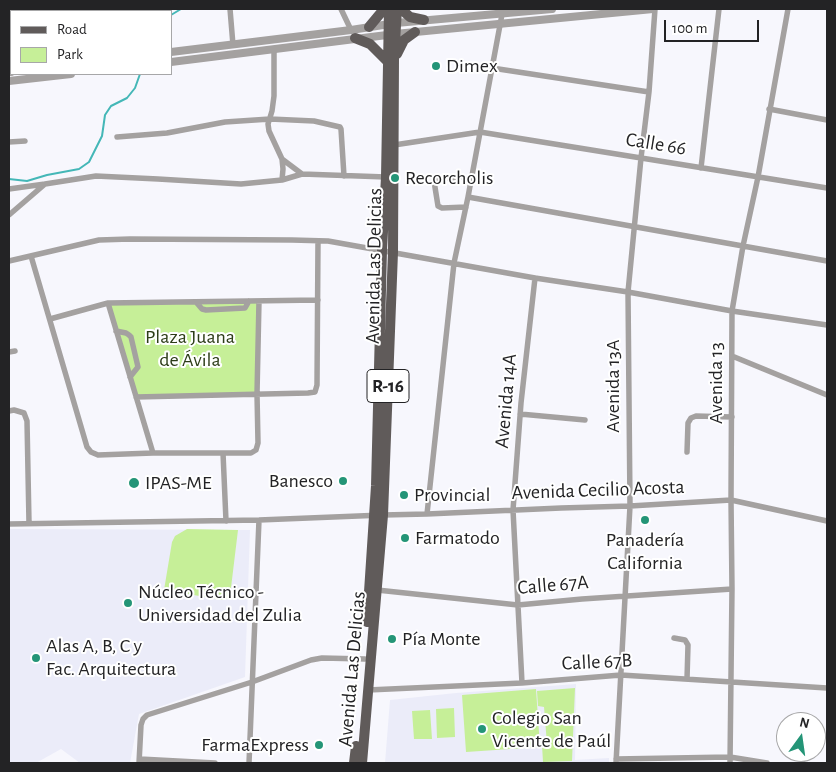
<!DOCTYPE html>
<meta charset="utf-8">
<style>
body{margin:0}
#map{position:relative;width:836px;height:772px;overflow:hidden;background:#f7f7fd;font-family:"Alegreya Sans",sans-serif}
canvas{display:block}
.frame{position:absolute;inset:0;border:10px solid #232325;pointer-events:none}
.legend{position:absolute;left:10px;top:10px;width:162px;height:65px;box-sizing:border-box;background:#fff;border:1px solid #a7a7a8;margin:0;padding:6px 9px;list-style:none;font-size:15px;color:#232325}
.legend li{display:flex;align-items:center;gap:10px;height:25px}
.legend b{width:25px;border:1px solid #a7a7a8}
.north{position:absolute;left:776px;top:712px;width:50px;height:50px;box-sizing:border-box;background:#fff;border:1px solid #a7a7a8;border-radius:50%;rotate:14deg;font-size:14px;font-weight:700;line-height:20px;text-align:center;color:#232325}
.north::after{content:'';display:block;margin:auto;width:18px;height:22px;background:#249577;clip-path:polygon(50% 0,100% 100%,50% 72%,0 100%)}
.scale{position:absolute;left:664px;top:20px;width:95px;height:22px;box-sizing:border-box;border:2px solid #232325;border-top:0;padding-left:6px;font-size:15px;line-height:18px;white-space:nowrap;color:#232325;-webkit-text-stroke:4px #fff;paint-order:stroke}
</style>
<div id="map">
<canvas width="836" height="772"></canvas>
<div class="frame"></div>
<ul class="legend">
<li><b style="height:6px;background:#605b5a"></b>Road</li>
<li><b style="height:14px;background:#c6ef98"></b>Park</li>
</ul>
<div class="north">N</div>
<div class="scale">100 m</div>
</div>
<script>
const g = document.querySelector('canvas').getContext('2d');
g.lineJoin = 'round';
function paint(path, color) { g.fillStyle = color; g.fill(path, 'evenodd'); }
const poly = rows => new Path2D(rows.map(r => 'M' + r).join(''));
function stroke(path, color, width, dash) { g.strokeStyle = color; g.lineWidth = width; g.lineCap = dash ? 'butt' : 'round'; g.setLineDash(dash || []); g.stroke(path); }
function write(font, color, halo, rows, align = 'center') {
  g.font = font + ' "Alegreya Sans",sans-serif'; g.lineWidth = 4; g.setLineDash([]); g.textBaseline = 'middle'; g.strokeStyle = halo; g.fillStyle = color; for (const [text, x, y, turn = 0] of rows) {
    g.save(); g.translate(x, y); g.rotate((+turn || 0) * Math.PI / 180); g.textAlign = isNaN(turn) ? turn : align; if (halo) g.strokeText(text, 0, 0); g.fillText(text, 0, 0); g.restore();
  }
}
paint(poly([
 [9,529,250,530,245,677,139,714,130,763,80,763,61,749,36,763,9,763],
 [576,684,575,760,609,758,609,763,385,763,390,700,456,693]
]), '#ebecf9');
paint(poly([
 [257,302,256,393,137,395,110,305],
 [187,529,238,530,230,596,228,598,223,600,164,590,172,542,175,536],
 [575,688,572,761,543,762,542,745,547,744,544,707,538,706,537,691],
 [536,689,540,747,466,752,462,695],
 [454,708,455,737,437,738,436,709],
 [430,710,432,739,414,739,412,711]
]), '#c6ef98');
stroke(poly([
 [171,15,181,9],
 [9,179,27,181,47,175,79,169,89,162,102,136,105,115,111,106,127,98,135,88,140,74]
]), '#44b7b7', 2);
stroke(poly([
 [120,9,120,11],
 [230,9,233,45],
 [341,9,351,30],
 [9,37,11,37],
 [274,49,274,96,272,111,268,124,269,131,282,159,302,174],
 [492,68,649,92],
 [769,109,827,120],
 [117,137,167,133,225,122,270,119,314,121,340,127,341,129,344,176],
 [9,142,25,141],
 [394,145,480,132,827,188],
 [282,159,283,169,282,180],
 [701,168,719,9],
 [462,177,436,179,434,181,438,206,442,208,466,207],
 [9,189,45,184],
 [468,197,827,261],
 [9,215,45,184,96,176,158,179,241,184,282,180,302,174,386,177],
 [31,256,87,447,91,452,98,455,153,453],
 [9,261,99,240,130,239,292,240,328,241,535,278,521,403,513,510,522,683],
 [535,278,628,292,732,311,827,325],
 [196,302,202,309,206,310,245,308,249,301],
 [108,303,153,453,251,453,256,450,258,443,257,394,259,301],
 [50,319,108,303,318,300],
 [116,331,126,333,129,335,131,337,138,367,130,377],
 [9,352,15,351],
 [732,356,827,395],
 [136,397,308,393,315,392,317,385,318,241],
 [9,411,14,410,24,413,27,421,29,523],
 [520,414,585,420],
 [687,452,688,423,691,418,696,416,732,417],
 [223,453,226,521],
 [427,514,454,263,468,197,503,9],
 [9,524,259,520,383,515,427,514,561,508,630,506,731,500,827,521],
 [377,590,518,605,582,599,732,589],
 [674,638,685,640,688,645,687,679],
 [368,690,522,683,621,675,827,688],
 [140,759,215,763],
 [616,759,730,757,767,763],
 [139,763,141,725,143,719,147,715,252,682,311,660,322,658,365,659],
 [249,763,259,520],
 [616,763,630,506,628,292,641,158,649,92,655,9],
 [730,763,732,589,731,500,732,311,743,246,758,177,788,9]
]), '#a4a1a0', 5.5);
stroke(poly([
 [171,52,351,30,396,23,552,9],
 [171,62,395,34,653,9],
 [9,72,11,72],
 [9,81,71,74]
]), '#a4a1a0', 8);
stroke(poly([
 [401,9,410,17,424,20],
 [369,27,384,9],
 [355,38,370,44,387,61],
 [397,54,404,40,415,32],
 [367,622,376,486,382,250,386,177,389,9],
 [354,763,356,746],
 [362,763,383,515,393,252,394,59,397,9]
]), '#605b5a', 10);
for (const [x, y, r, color] of [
 [436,66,5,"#249577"],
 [395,178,5,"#249577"],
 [343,481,5,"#249577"],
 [134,483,6,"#249577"],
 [404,495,5,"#249577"],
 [645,520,5,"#249577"],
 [405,538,5,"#249577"],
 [128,603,5,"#249577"],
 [392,639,5,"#249577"],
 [36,658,5,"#249577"],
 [482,729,5,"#249577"],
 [319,745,5,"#249577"]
]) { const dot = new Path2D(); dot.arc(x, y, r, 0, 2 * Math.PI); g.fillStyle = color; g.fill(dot); stroke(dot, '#fff', 2); }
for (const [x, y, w] of [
 [388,386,42]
]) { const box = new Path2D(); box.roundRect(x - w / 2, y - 16.5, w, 33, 4); g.fillStyle = '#fff'; g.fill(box); stroke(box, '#232325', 1); }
write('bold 19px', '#232325', null, [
 ["R-16",388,386]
]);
write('20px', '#232325', '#fff', [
 ["Dimex",446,66],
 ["Recorcholis",405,178],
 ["Banesco",333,481,"right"],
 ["IPAS-ME",145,483],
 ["Provincial",414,495],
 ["Farmatodo",415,538],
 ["Panadería",645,540,"center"],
 ["California",645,563,"center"],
 ["Núcleo Técnico -",138,592],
 ["Universidad del Zulia",138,615],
 ["Pía Monte",402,639],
 ["Alas A, B, C y",46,646],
 ["Fac. Arquitectura",46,669],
 ["Colegio San",492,718],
 ["Vicente de Paúl",492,741],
 ["FarmaExpress",309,745,"right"]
], 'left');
write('20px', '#232325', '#fff', [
 ["Calle 66",656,144,9],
 ["Avenida Las Delicias",374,266,-89],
 ["Avenida 13",716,383,-90],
 ["Avenida 13A",613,386,-90],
 ["Avenida 14A",506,401,-85],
 ["Avenida Cecilio Acosta",598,490,-2],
 ["Calle 67A",553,585,-5],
 ["Calle 67B",597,662,-3],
 ["Avenida Las Delicias",352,669,-85]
]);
write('20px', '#2d3d18', '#fff', [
 ["Plaza Juana",190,337],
 ["de Ávila",190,360]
]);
</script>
